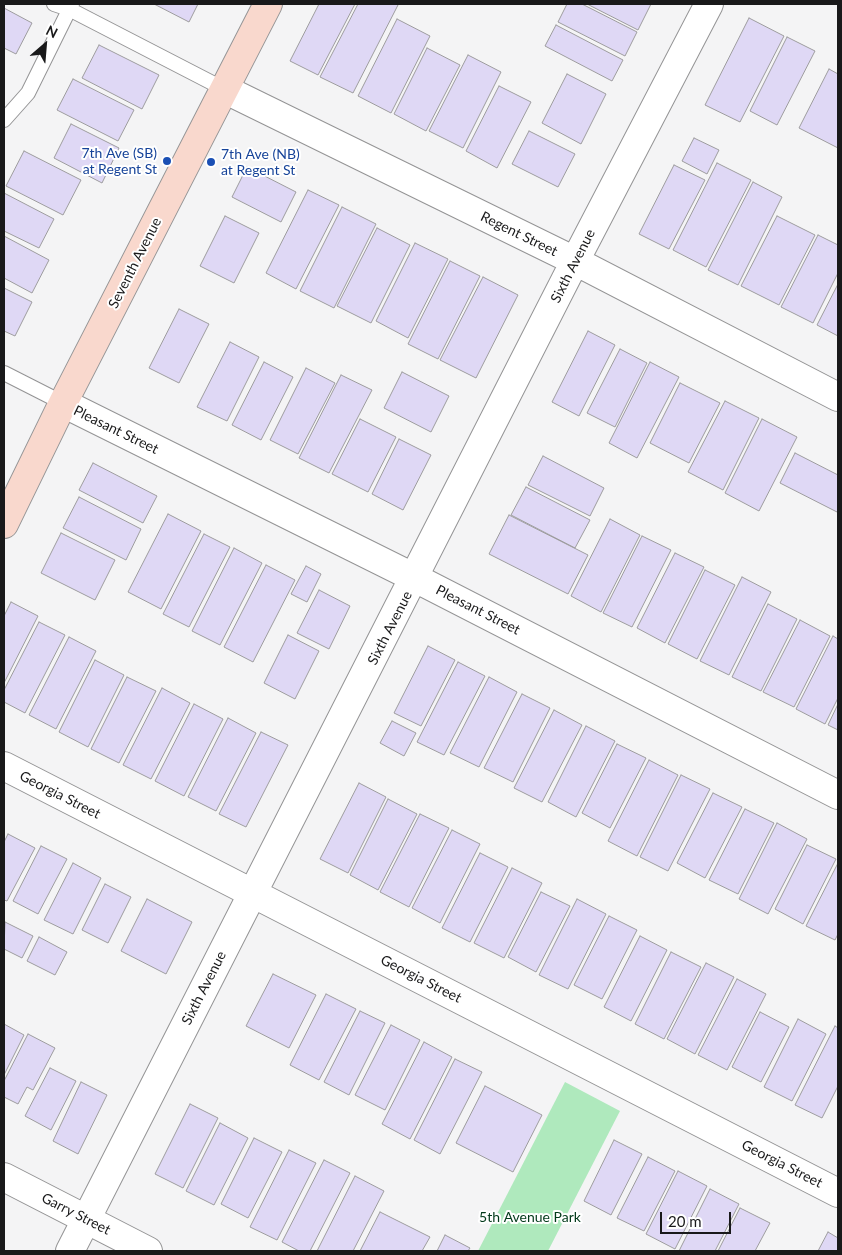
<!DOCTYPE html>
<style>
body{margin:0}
#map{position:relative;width:842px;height:1255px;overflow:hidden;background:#f4f4f5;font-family:Lato,sans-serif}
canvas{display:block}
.frame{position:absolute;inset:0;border:5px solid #19191a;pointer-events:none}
.north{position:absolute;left:20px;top:20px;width:50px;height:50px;-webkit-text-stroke:4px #fff;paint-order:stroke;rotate:27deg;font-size:14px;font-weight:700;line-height:20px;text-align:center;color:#19191a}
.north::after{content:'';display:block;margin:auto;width:18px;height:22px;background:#19191a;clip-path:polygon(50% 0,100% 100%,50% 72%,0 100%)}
.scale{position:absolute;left:660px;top:1212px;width:71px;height:22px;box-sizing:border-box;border:2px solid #19191a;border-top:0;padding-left:6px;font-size:15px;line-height:18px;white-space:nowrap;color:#19191a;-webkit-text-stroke:4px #fff;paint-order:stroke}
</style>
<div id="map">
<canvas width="842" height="1255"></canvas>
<div class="frame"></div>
<div class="north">N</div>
<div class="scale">20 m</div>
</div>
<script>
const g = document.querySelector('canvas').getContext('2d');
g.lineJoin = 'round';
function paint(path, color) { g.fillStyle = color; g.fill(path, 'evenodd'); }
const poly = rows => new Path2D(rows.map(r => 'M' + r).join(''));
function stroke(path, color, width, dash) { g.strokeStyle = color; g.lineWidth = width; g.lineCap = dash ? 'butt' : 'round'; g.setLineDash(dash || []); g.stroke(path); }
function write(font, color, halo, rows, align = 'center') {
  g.font = font + ' Lato,sans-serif'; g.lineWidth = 4; g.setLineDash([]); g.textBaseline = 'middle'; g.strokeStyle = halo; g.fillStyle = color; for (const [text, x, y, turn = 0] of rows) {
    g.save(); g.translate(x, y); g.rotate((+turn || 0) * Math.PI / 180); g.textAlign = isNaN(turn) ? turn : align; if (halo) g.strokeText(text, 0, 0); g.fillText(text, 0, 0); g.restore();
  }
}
paint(poly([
 [565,1082,620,1111,548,1251,478,1251]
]), '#afe9bd');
const building = poly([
 [154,4,198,4,189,22,154,4],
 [319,4,355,4,318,75,290,61,319,4],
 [358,4,395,4,398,5,353,93,320,77,358,4],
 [567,4,582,4,637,32,625,56,558,22,567,4],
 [587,4,651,4,638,30,587,4],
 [4,8,32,23,16,54,4,48,4,8],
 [749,18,784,36,740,122,705,105,749,18],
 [397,19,430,36,391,113,358,96,397,19],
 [556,25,623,60,612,81,545,46,556,25],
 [787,37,815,51,777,125,750,111,787,37],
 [99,45,159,75,142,109,82,78,99,45],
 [427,48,460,65,426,131,394,114,427,48],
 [468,55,501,72,463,148,429,131,468,55],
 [829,69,838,74,838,148,799,128,829,69],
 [567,74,606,94,581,144,542,123,567,74],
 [73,79,134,110,118,141,57,110,73,79],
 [499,86,531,102,497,168,466,151,499,86],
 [71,124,119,148,102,183,54,158,71,124],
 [529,131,575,154,558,187,512,164,529,131],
 [694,138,719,150,707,174,682,161,694,138],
 [24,151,81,180,63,215,6,186,24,151],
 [717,163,751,180,706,267,673,250,717,163],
 [674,165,705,180,669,249,639,234,674,165],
 [247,167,296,192,281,222,232,197,247,167],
 [753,182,782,197,738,285,708,270,753,182],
 [308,190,339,205,296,289,266,273,308,190],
 [4,193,54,219,39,248,4,231,4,193],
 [342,207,376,224,334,308,300,291,342,207],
 [225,216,259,233,234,283,200,266,225,216],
 [777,216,815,235,779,305,741,286,777,216],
 [377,228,410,245,371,323,337,306,377,228],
 [818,235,838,245,838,273,813,323,781,307,818,235],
 [4,236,49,260,32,293,4,278,4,236],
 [415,243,448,259,408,338,376,321,415,243],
 [450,261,480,276,438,359,408,344,450,261],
 [483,277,518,295,476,378,440,360,483,277],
 [838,284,838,336,817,325,838,284],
 [4,288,32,302,15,336,4,331,4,288],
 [179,309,209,324,179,383,149,368,179,309],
 [588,331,615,345,579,416,552,402,588,331],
 [230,342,259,357,227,421,197,407,230,342],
 [620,349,647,363,615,427,587,413,620,349],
 [264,362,293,377,261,440,232,425,264,362],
 [650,362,679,377,637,458,609,443,650,362],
 [306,368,335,383,298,454,270,440,306,368],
 [402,372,449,396,431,432,384,408,402,372],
 [341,375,372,390,329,473,299,458,341,375],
 [680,383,720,403,689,463,650,443,680,383],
 [725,401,759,418,723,490,688,472,725,401],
 [360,419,396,437,368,492,332,474,360,419],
 [762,419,797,437,759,511,725,493,762,419],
 [399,439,431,455,403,510,372,494,399,439],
 [795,453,838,475,838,509,837,512,780,483,795,453],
 [543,456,604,488,590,516,528,485,543,456],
 [93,463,157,496,143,523,79,490,93,463],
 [526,487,590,520,575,548,511,515,526,487],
 [79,497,141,529,126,560,63,528,79,497],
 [168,514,201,531,161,609,128,592,168,514],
 [509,515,588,555,568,594,489,554,509,515],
 [610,519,640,535,601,612,571,596,610,519],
 [61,533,115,560,95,600,41,573,61,533],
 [204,534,230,547,189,627,163,614,204,534],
 [642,536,671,550,632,627,603,613,642,536],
 [234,548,262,563,220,645,192,631,234,548],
 [675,553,704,567,665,643,637,628,675,553],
 [266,565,295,580,253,662,224,647,266,565],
 [306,566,321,574,307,602,291,594,306,566],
 [705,570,735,585,697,659,668,644,705,570],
 [742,577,771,592,729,675,700,661,742,577],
 [319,590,350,606,329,649,297,633,319,590],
 [11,602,38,616,4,683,4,616,11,602],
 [768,604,797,619,761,691,732,677,768,604],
 [800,620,830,636,794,707,763,692,800,620],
 [39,622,65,635,25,713,4,702,4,690,39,622],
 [288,635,319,651,295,699,264,683,288,635],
 [833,636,838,639,838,698,825,724,796,709,833,636],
 [69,637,96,651,56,729,29,715,69,637],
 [428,646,455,660,421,726,394,713,428,646],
 [95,660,124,675,88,747,59,732,95,660],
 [458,662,485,676,444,755,417,742,458,662],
 [127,677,156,691,119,763,91,749,127,677],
 [489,677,517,692,479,767,450,753,489,677],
 [162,688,190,703,151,779,123,765,162,688],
 [522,694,550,708,513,782,484,768,522,694],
 [194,704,223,719,184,796,155,781,194,704],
 [838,704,838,730,828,725,838,704],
 [554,710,582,725,542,802,514,788,554,710],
 [228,718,256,733,216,811,188,797,228,718],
 [392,721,416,733,404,756,380,743,392,721],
 [586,726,615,741,576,817,548,802,586,726],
 [261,732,288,745,246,827,219,814,261,732],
 [617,744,646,758,610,828,582,813,617,744],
 [649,760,678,775,637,856,608,841,649,760],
 [681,775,710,789,668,871,640,857,681,775],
 [359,783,386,797,348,873,320,859,359,783],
 [713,793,742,807,705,878,677,863,713,793],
 [388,799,417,814,378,890,350,875,388,799],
 [745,809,774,823,738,894,709,880,745,809],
 [420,814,449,828,409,907,380,892,420,814],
 [777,823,807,839,768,914,739,899,777,823],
 [452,830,480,844,440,923,412,908,452,830],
 [8,834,35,848,7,901,4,900,4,842,8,834],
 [807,845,836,859,803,924,775,909,807,845],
 [41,846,67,859,38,914,13,901,41,846],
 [480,853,508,867,470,942,442,928,480,853],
 [73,863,101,878,73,934,44,920,73,863],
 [838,863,838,934,835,940,806,926,838,863],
 [512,868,542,883,504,958,474,943,512,868],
 [105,884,131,897,108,943,82,930,105,884],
 [541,892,570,906,536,972,508,957,541,892],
 [147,899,192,922,166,974,121,951,147,899],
 [577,899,606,914,568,989,539,975,577,899],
 [609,916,637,930,602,999,574,985,609,916],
 [5,922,33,936,22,958,4,949,5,922],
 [640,936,667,950,631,1021,604,1007,640,936],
 [39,937,67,952,55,975,27,961,39,937],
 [671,952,701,967,664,1039,635,1024,671,952],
 [706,963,734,977,695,1054,667,1039,706,963],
 [273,974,316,995,289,1048,246,1026,273,974],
 [737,979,766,994,727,1070,698,1055,737,979],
 [326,994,356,1009,319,1080,290,1065,326,994],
 [360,1011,385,1023,349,1095,324,1082,360,1011],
 [760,1012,789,1027,761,1082,732,1067,760,1012],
 [798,1019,826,1034,792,1101,764,1087,798,1019],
 [4,1024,24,1035,4,1075,4,1024],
 [391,1025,420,1040,385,1110,355,1095,391,1025],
 [835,1026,838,1028,838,1086,822,1118,795,1105,835,1026],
 [28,1034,55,1048,33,1090,27,1087,18,1104,4,1097,4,1081,28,1034],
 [424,1042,452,1057,410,1139,382,1124,424,1042],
 [455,1059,482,1072,440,1154,414,1140,455,1059],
 [50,1068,76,1081,51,1130,25,1116,50,1068],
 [81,1082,107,1095,78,1154,53,1141,81,1082],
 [485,1086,542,1115,513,1172,456,1143,485,1086],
 [190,1104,218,1118,183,1188,155,1174,190,1104],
 [220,1123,248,1138,214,1205,186,1191,220,1123],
 [254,1138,282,1152,248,1218,221,1204,254,1138],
 [614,1140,642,1154,611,1215,584,1201,614,1140],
 [289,1150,316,1163,277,1240,250,1227,289,1150],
 [648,1157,675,1171,644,1231,617,1218,648,1157],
 [324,1160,350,1173,310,1251,299,1251,282,1242,324,1160],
 [678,1171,707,1186,675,1249,646,1234,678,1171],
 [355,1176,384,1191,353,1251,317,1251,355,1176],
 [710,1189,739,1204,715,1251,679,1251,710,1189],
 [740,1208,770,1223,755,1251,718,1251,740,1208],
 [380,1212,430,1237,422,1251,360,1251,380,1212],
 [828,1232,838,1238,838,1251,818,1251,828,1232],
 [445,1235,470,1248,468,1251,437,1251,445,1235]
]);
paint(building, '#dfd8f5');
stroke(building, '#9d9c9e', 1);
const lane = poly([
 [54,4,69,9,224,89],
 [4,120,28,93,72,4],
 [4,373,63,403]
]);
const street = poly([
 [224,89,575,261,838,397],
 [63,403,415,578,838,795],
 [4,766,838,1193],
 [4,1177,148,1251],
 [70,1251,575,261,709,4]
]);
const secondary = poly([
 [4,524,63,403,268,4]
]);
stroke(lane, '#949495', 16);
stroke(street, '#949495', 30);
stroke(secondary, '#949495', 30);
stroke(lane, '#fff', 14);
stroke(street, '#fff', 28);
stroke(secondary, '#f9d8cd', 28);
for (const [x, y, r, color] of [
 [167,161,5,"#1a4fb4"],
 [211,162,5,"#1a4fb4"]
]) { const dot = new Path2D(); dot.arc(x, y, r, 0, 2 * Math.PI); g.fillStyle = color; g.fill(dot); stroke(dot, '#fff', 2); }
write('14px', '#164399', '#fff', [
 ["7th Ave (SB)",157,153],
 ["at Regent St",157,169],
 ["7th Ave (NB)",221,154,"left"],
 ["at Regent St",221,170,"left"]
], 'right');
write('14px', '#19191a', '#fff', [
 ["Regent Street",519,234,26],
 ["Seventh Avenue",135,263,-63],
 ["Sixth Avenue",573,266,-63],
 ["Pleasant Street",116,430,26],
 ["Pleasant Street",478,610,27],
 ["Sixth Avenue",390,628,-63],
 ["Georgia Street",60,795,27],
 ["Georgia Street",421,979,27],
 ["Sixth Avenue",204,988,-63],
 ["Georgia Street",782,1164,27],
 ["Garry Street",76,1214,27]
]);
write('14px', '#013919', '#fff', [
 ["5th Avenue Park",530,1217]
]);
</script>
